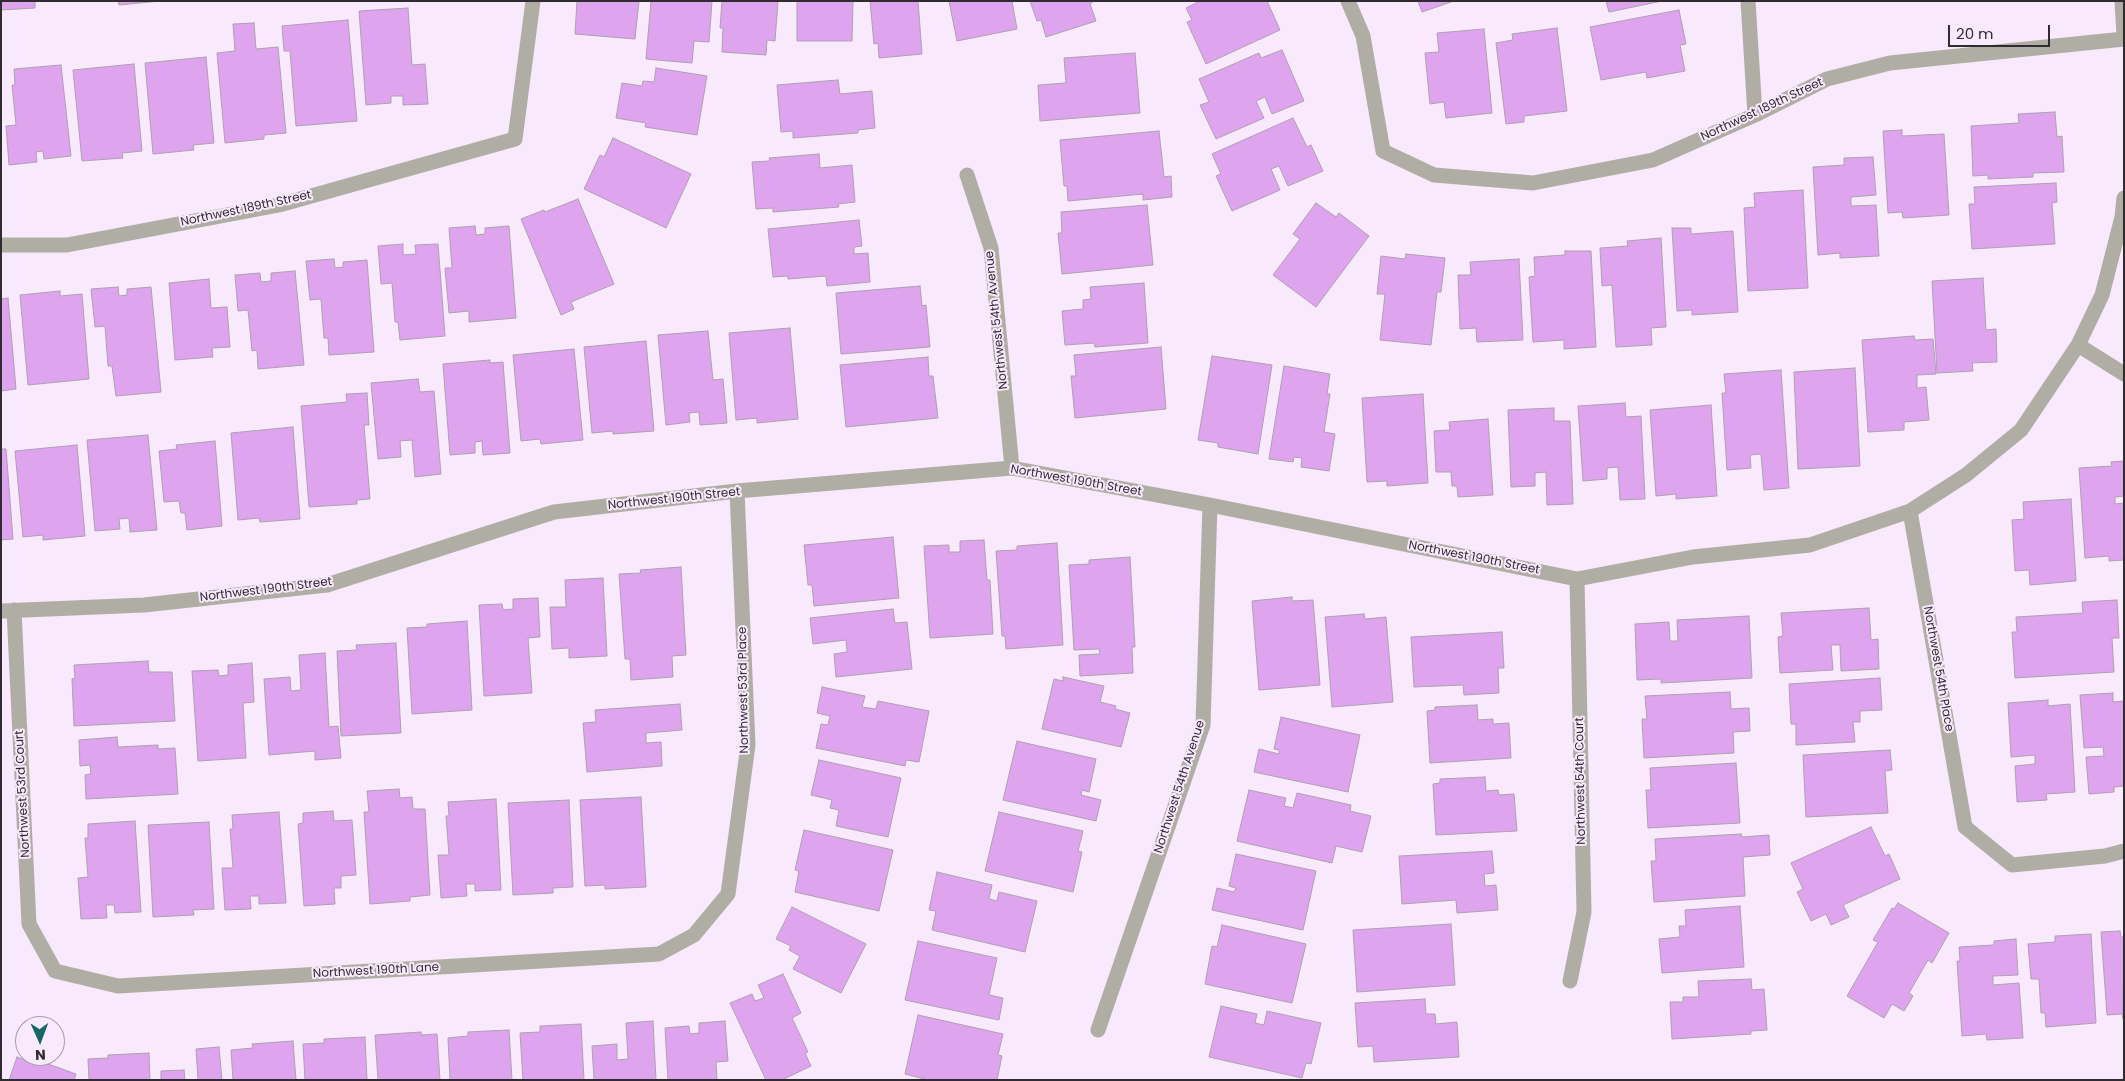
<!DOCTYPE html>
<style>
body{margin:0}
#map{position:relative;width:2125px;height:1081px;overflow:hidden;background:#f8e9fc;font-family:Poppins,sans-serif}
canvas{display:block}
.frame{position:absolute;inset:0;border:2px solid #302a31;pointer-events:none}
.north{position:absolute;left:15px;top:1016px;width:50px;height:50px;box-sizing:border-box;background:#f8e9fc;border:1px solid #a89dab;border-radius:50%;rotate:178deg;font-size:14px;font-weight:700;line-height:20px;text-align:center;color:#302a31}
.north::after{content:'';display:block;margin:auto;width:18px;height:22px;background:#166567;clip-path:polygon(50% 0,100% 100%,50% 72%,0 100%)}
.scale{position:absolute;left:1948px;top:25px;width:102px;height:22px;box-sizing:border-box;border:2px solid #302a31;border-top:0;padding-left:6px;font-size:15px;line-height:18px;white-space:nowrap;color:#302a31;-webkit-text-stroke:4px #f8e9fc;paint-order:stroke}
</style>
<div id="map">
<canvas width="2125" height="1081"></canvas>
<div class="frame"></div>
<div class="north">N</div>
<div class="scale">20 m</div>
</div>
<script>
const g = document.querySelector('canvas').getContext('2d');
g.lineJoin = 'round';
function paint(path, color) { g.fillStyle = color; g.fill(path, 'evenodd'); }
const poly = rows => new Path2D(rows.map(r => 'M' + r).join(''));
function stroke(path, color, width, dash) { g.strokeStyle = color; g.lineWidth = width; g.lineCap = dash ? 'butt' : 'round'; g.setLineDash(dash || []); g.stroke(path); }
function write(font, color, halo, rows, align = 'center') {
  g.font = font + ' Poppins,sans-serif'; g.lineWidth = 4; g.setLineDash([]); g.textBaseline = 'middle'; g.strokeStyle = halo; g.fillStyle = color; for (const [text, x, y, turn = 0] of rows) {
    g.save(); g.translate(x, y); g.rotate((+turn || 0) * Math.PI / 180); g.textAlign = isNaN(turn) ? turn : align; if (halo) g.strokeText(text, 0, 0); g.fillText(text, 0, 0); g.restore();
  }
}
const building = poly([
 [1,1,35,1,35,8,1,10,1,1],
 [118,1,160,1,119,5,118,1],
 [577,1,639,1,635,39,575,34,577,1],
 [651,1,712,1,709,42,694,41,692,63,646,59,651,1],
 [722,1,778,1,775,41,767,40,766,55,722,52,723,28,720,28,722,1],
 [797,1,853,1,852,41,797,41,797,1],
 [870,1,918,1,922,54,879,58,878,43,874,44,870,1],
 [949,1,1012,1,1017,29,957,41,949,1],
 [1030,1,1094,1,1090,4,1096,21,1046,37,1041,20,1037,21,1030,1],
 [1200,1,1267,1,1280,30,1206,64,1187,22,1192,20,1186,8,1200,1],
 [1418,1,1454,1,1422,12,1418,1],
 [1606,1,1662,1,1609,12,1606,1],
 [408,8,412,65,425,64,428,104,403,105,403,96,391,96,391,103,366,105,359,11,408,8],
 [1679,10,1686,44,1680,45,1685,71,1647,78,1646,72,1601,80,1590,27,1679,10],
 [348,20,357,121,296,126,290,51,284,51,282,26,348,20],
 [254,23,256,49,278,47,286,133,264,135,264,139,225,143,217,53,235,51,233,24,254,23],
 [1557,28,1567,111,1524,116,1524,122,1506,124,1496,43,1513,40,1512,34,1557,28],
 [1484,29,1492,113,1446,118,1444,102,1430,104,1425,53,1439,52,1437,33,1484,29],
 [1282,50,1304,101,1272,114,1265,97,1256,101,1264,118,1216,139,1200,105,1209,102,1199,79,1259,53,1261,58,1282,50],
 [1135,53,1140,113,1040,121,1038,85,1066,83,1064,58,1135,53],
 [206,57,214,143,193,145,194,150,153,154,145,63,206,57],
 [134,64,142,151,122,153,123,158,82,161,73,70,134,64],
 [61,65,71,156,44,159,43,151,36,152,37,162,9,165,6,126,16,125,12,85,15,85,14,69,61,65],
 [656,68,707,76,697,135,645,127,646,123,616,118,622,83,642,86,643,81,654,82,656,68],
 [838,80,840,94,872,91,875,128,858,130,858,133,793,138,793,131,781,132,777,85,838,80],
 [2055,112,2057,137,2062,136,2064,172,2033,173,2033,177,1988,179,1988,175,1973,176,1971,126,2019,123,2018,114,2055,112],
 [1293,118,1307,147,1311,145,1323,171,1288,186,1279,166,1271,169,1280,190,1232,211,1216,176,1221,174,1212,154,1293,118],
 [1902,130,1902,136,1944,134,1949,215,1903,218,1902,212,1888,213,1883,131,1902,130],
 [1159,131,1164,177,1171,176,1172,197,1143,200,1143,194,1068,201,1067,186,1064,186,1060,140,1159,131],
 [613,138,691,174,666,228,584,189,600,155,604,157,613,138],
 [819,154,820,168,852,165,855,202,838,204,839,207,773,212,773,208,756,209,752,162,770,161,769,158,819,154],
 [1873,157,1876,195,1851,197,1851,206,1876,205,1879,256,1840,258,1840,253,1818,255,1813,167,1844,165,1844,158,1873,157],
 [2056,183,2057,202,2052,203,2055,244,1972,249,1969,204,1975,204,1974,187,2056,183],
 [1803,190,1808,288,1748,291,1744,208,1755,207,1754,193,1803,190],
 [578,199,614,284,571,302,574,309,561,315,521,219,544,210,545,212,578,199],
 [1316,203,1336,217,1339,213,1369,236,1316,307,1273,275,1300,239,1293,234,1316,203],
 [1147,205,1153,265,1062,274,1058,233,1062,233,1061,212,1147,205],
 [859,220,862,246,854,247,854,254,868,253,870,282,827,286,826,276,788,279,788,276,773,277,768,229,859,220],
 [475,226,476,235,485,234,485,228,509,226,516,318,469,322,469,311,449,313,445,268,452,268,449,228,475,226],
 [1672,228,1691,228,1691,234,1733,231,1738,312,1692,315,1692,310,1677,311,1672,228],
 [1661,238,1666,327,1651,328,1652,345,1616,347,1612,285,1602,286,1600,248,1628,246,1627,241,1661,238],
 [403,244,403,255,416,254,415,245,438,244,445,336,400,340,398,322,395,322,392,283,381,284,378,246,403,244],
 [1565,251,1591,251,1596,347,1564,349,1564,340,1533,342,1529,277,1535,276,1534,257,1565,255,1565,251],
 [1406,254,1445,258,1441,292,1437,292,1431,345,1380,340,1385,294,1377,294,1381,256,1405,259,1406,254],
 [334,259,335,268,343,267,343,262,367,260,374,352,329,355,328,338,324,338,321,299,310,300,306,261,334,259],
 [1519,259,1523,340,1477,342,1476,328,1460,329,1458,275,1471,275,1470,262,1519,259],
 [295,271,304,365,258,369,257,350,252,351,248,310,238,311,235,275,260,273,261,282,271,281,271,273,295,271],
 [1983,278,1986,330,1996,329,1997,362,1972,363,1973,371,1937,373,1932,281,1983,278],
 [209,279,211,308,227,307,230,347,212,348,213,357,175,360,169,283,209,279],
 [1144,283,1148,343,1095,347,1094,343,1065,345,1062,311,1083,309,1083,300,1091,299,1090,287,1144,283],
 [920,286,922,306,926,305,930,347,841,354,836,293,920,286],
 [118,287,119,296,127,295,127,289,151,287,161,392,116,396,112,366,108,366,105,326,95,327,91,289,118,287],
 [60,291,60,296,82,294,89,379,28,385,20,295,60,291],
 [8,298,16,389,1,391,1,299,8,298],
 [790,328,798,419,757,423,757,418,736,420,729,333,790,328],
 [708,331,713,380,723,379,727,423,700,425,699,412,689,413,690,422,666,425,658,335,708,331],
 [1914,336,1915,340,1933,339,1936,374,1917,375,1917,388,1926,387,1929,420,1904,422,1904,430,1868,432,1862,340,1914,336],
 [646,341,654,431,613,434,613,431,592,433,584,347,646,341],
 [1161,347,1166,409,1075,418,1071,376,1076,376,1074,355,1161,347],
 [574,349,583,440,541,444,540,439,521,441,513,355,574,349],
 [1212,356,1272,365,1258,454,1218,447,1218,443,1198,440,1212,356],
 [928,357,929,376,933,376,938,418,846,427,840,365,928,357],
 [490,360,490,363,503,362,510,453,483,455,482,441,475,442,475,453,450,455,443,364,490,360],
 [1284,366,1330,374,1327,394,1330,394,1324,432,1335,434,1329,471,1301,467,1302,458,1294,457,1293,462,1269,459,1284,366],
 [1855,368,1860,466,1798,469,1794,372,1855,368],
 [1781,370,1789,488,1764,490,1761,454,1750,455,1751,468,1727,470,1722,393,1726,393,1724,374,1781,370],
 [418,379,420,392,434,391,441,474,415,477,412,440,400,441,401,457,378,459,371,383,418,379],
 [367,393,369,425,364,425,370,499,357,500,357,504,309,507,301,406,347,402,346,394,367,393],
 [1423,394,1428,483,1387,486,1387,481,1367,482,1362,398,1423,394],
 [1625,403,1626,417,1641,416,1645,499,1620,500,1618,467,1607,468,1607,479,1583,481,1578,406,1625,403],
 [1711,405,1717,496,1676,499,1676,494,1656,496,1650,410,1711,405],
 [1554,408,1554,421,1570,421,1573,504,1547,505,1546,472,1535,473,1535,486,1511,487,1508,410,1554,408],
 [1488,419,1493,495,1458,497,1457,486,1452,486,1451,472,1436,472,1434,431,1450,430,1449,422,1488,419],
 [293,427,300,519,260,522,259,518,238,520,231,433,293,427],
 [148,435,157,530,130,532,129,518,119,519,120,529,95,531,87,440,148,435],
 [215,441,222,526,187,530,185,513,181,513,179,501,164,502,159,451,177,449,176,445,215,441],
 [77,445,85,536,43,540,43,535,23,537,15,451,77,445],
 [1,449,6,449,13,539,1,540,1,449],
 [2124,461,2124,496,2115,497,2115,504,2124,503,2124,560,2109,561,2109,556,2085,558,2079,468,2112,466,2111,462,2124,461],
 [2071,499,2076,581,2030,585,2029,570,2015,571,2012,520,2024,519,2023,502,2071,499],
 [893,537,899,598,814,606,812,585,808,585,804,545,893,537],
 [984,540,987,580,990,580,993,634,930,638,924,546,949,545,949,552,960,552,960,541,984,540],
 [1057,543,1063,645,1006,649,1005,636,1002,636,996,551,1017,550,1017,546,1057,543],
 [1130,557,1135,647,1132,647,1133,673,1080,676,1079,655,1100,654,1099,649,1074,650,1069,565,1089,564,1089,560,1130,557],
 [681,567,686,655,672,656,673,677,631,680,630,659,625,659,619,574,641,573,640,570,681,567],
 [603,578,607,656,569,658,569,648,552,649,550,607,566,607,565,580,603,578],
 [1292,597,1292,601,1313,600,1320,685,1259,690,1252,601,1292,597],
 [538,598,540,637,528,638,532,693,484,696,479,605,502,604,503,610,513,609,513,599,538,598],
 [2117,600,2119,638,2112,638,2114,672,2015,678,2012,632,2017,632,2016,617,2083,613,2082,602,2117,600],
 [1869,608,1871,640,1878,639,1879,669,1841,671,1840,645,1831,645,1833,670,1780,673,1778,637,1783,636,1781,613,1869,608],
 [893,609,895,623,907,622,912,669,836,677,834,654,847,652,846,640,813,644,810,618,893,609],
 [1364,614,1365,619,1386,617,1393,702,1332,707,1325,617,1364,614],
 [1749,616,1752,678,1661,683,1661,679,1637,680,1635,624,1669,622,1670,641,1678,641,1677,620,1749,616],
 [467,621,472,710,412,714,407,628,427,627,427,624,467,621],
 [1502,632,1504,668,1498,668,1499,693,1464,695,1463,685,1414,687,1411,637,1502,632],
 [396,643,401,733,341,736,337,651,357,650,356,645,396,643],
 [325,653,329,727,338,726,341,758,315,760,315,751,269,755,264,679,290,677,291,691,301,690,299,655,325,653],
 [148,661,149,672,172,672,175,721,74,726,72,679,75,678,74,665,148,661],
 [252,663,254,702,243,703,246,758,198,761,192,671,218,670,219,676,228,675,228,665,252,663],
 [1063,677,1104,686,1100,702,1116,706,1115,709,1130,713,1121,747,1042,729,1054,679,1063,681,1063,677],
 [1880,678,1882,710,1860,711,1860,722,1853,722,1855,742,1796,745,1796,724,1791,724,1789,684,1880,678],
 [822,687,865,696,862,707,876,709,878,701,929,711,919,762,906,760,905,766,816,748,821,724,828,725,830,716,817,713,822,687],
 [1730,692,1731,709,1749,708,1750,731,1733,732,1734,753,1644,758,1642,719,1647,719,1645,696,1730,692],
 [2113,693,2113,702,2124,701,2124,786,2114,787,2114,792,2089,794,2086,757,2104,756,2103,747,2084,748,2080,695,2113,693],
 [2048,700,2048,706,2070,704,2075,792,2046,794,2047,800,2017,802,2015,766,2035,764,2035,755,2011,757,2008,703,2048,700],
 [680,704,682,730,646,733,646,743,661,742,662,766,587,772,583,723,596,722,595,710,680,704],
 [1477,705,1478,720,1493,719,1493,724,1509,723,1511,758,1430,763,1427,711,1435,710,1435,707,1477,705],
 [1281,717,1360,735,1348,792,1254,772,1259,749,1279,754,1279,750,1274,749,1281,717],
 [117,737,118,747,158,745,158,749,175,748,178,794,86,799,85,775,91,774,90,765,80,766,79,740,117,737],
 [1017,741,1096,759,1089,792,1082,790,1081,795,1101,800,1096,821,1003,800,1017,741],
 [1890,750,1892,770,1885,771,1888,813,1806,817,1803,755,1890,750],
 [819,760,901,778,888,837,836,826,839,810,830,808,832,800,811,795,819,760],
 [1736,763,1740,823,1648,828,1646,790,1651,790,1650,768,1736,763],
 [1485,777,1486,791,1498,790,1499,795,1514,794,1517,831,1436,835,1433,784,1440,783,1440,779,1485,777],
 [399,789,400,798,412,797,413,809,425,809,430,895,410,897,410,901,370,904,364,812,369,812,367,791,399,789],
 [1249,790,1286,798,1284,806,1293,808,1297,793,1351,805,1350,811,1371,816,1362,852,1336,846,1332,863,1237,841,1249,790],
 [641,797,646,887,605,889,605,885,585,886,580,800,641,797],
 [496,799,501,890,475,891,475,884,466,884,467,896,441,898,438,855,449,855,446,816,449,816,448,802,496,799],
 [569,800,573,887,553,888,553,893,513,895,508,803,569,800],
 [333,811,334,821,352,820,356,875,341,876,341,888,334,888,335,904,304,906,298,824,303,823,303,813,333,811],
 [279,812,286,903,259,904,259,896,250,896,251,909,225,910,222,868,233,868,230,829,233,829,232,815,279,812],
 [999,812,1083,831,1078,851,1082,852,1073,892,985,871,999,812],
 [135,821,141,912,115,913,114,905,106,905,107,918,81,919,78,878,88,877,85,838,88,838,88,824,135,821],
 [209,822,214,909,193,910,194,915,153,917,148,825,209,822],
 [1871,827,1885,856,1889,854,1900,879,1843,905,1849,917,1831,925,1826,914,1811,921,1797,892,1803,889,1791,863,1871,827],
 [804,830,893,850,879,911,795,892,799,871,795,870,804,830],
 [1741,834,1742,837,1769,835,1770,855,1743,857,1745,896,1654,902,1651,861,1656,861,1655,839,1741,834],
 [1492,851,1494,873,1484,874,1485,886,1496,885,1498,910,1457,913,1456,900,1402,904,1399,856,1492,851],
 [1236,854,1316,871,1303,930,1212,910,1217,888,1234,892,1236,888,1229,886,1236,854],
 [937,872,992,885,989,899,997,901,999,892,1037,901,1025,952,932,930,936,911,929,910,937,872],
 [1898,903,1949,933,1932,963,1928,960,1909,993,1913,996,1904,1011,1892,1004,1884,1018,1847,996,1878,942,1873,940,1892,908,1894,909,1898,903],
 [1740,906,1744,967,1662,973,1659,939,1680,937,1679,926,1686,926,1685,910,1740,906],
 [792,907,866,944,841,993,793,969,800,956,789,950,791,946,776,939,792,907],
 [1451,924,1455,985,1357,992,1353,930,1451,924],
 [1222,925,1306,944,1292,1003,1205,984,1212,946,1217,947,1222,925],
 [2120,931,2121,937,2124,937,2123,1019,2122,1014,2107,1015,2101,932,2120,931],
 [2091,934,2096,1023,2046,1027,2045,1013,2041,1013,2039,979,2031,979,2028,944,2055,942,2055,936,2091,934],
 [2016,939,2018,975,1993,976,1993,985,2019,983,2023,1038,1987,1040,1986,1034,1962,1036,1957,961,1960,961,1959,947,1994,945,1994,941,2016,939],
 [918,941,997,958,989,995,1003,998,999,1020,905,1000,918,941],
 [783,974,801,1013,792,1018,808,1052,805,1053,811,1066,782,1080,766,1080,730,1003,752,994,755,1001,764,998,758,985,783,974],
 [1751,979,1752,990,1764,989,1767,1030,1751,1031,1751,1034,1672,1039,1670,1002,1683,1002,1683,997,1699,997,1698,981,1751,979],
 [1425,999,1426,1014,1435,1014,1436,1024,1457,1022,1459,1057,1374,1062,1373,1046,1358,1047,1355,1003,1425,999],
 [1221,1006,1257,1014,1255,1023,1264,1025,1267,1011,1321,1023,1311,1064,1306,1063,1302,1078,1209,1057,1221,1006],
 [918,1015,1003,1034,998,1055,1002,1056,997,1080,928,1080,905,1074,918,1015],
 [653,1021,656,1080,594,1080,592,1046,617,1044,617,1060,628,1059,626,1023,653,1021],
 [725,1021,728,1061,716,1062,717,1080,668,1080,665,1028,689,1026,690,1034,699,1033,699,1023,725,1021],
 [581,1024,584,1080,523,1080,520,1033,540,1032,540,1026,581,1024],
 [509,1030,512,1080,450,1080,448,1038,468,1036,468,1032,509,1030],
 [421,1032,421,1035,437,1034,440,1080,378,1080,375,1035,421,1032],
 [365,1037,367,1080,305,1080,303,1044,324,1043,324,1039,365,1037],
 [293,1041,296,1080,233,1080,231,1050,253,1048,252,1044,293,1041],
 [219,1047,222,1080,198,1080,196,1049,219,1047],
 [149,1053,150,1080,89,1080,88,1059,108,1058,108,1055,149,1053],
 [17,1057,36,1064,37,1060,76,1074,74,1080,9,1080,17,1057],
 [184,1070,185,1080,161,1080,161,1071,184,1070]
]);
paint(building, '#dfa4ee');
stroke(building, '#ae9fb1', 1);
stroke(poly([
 [1348,1,1363,36,1383,151,1434,175,1533,183,1653,160,1755,115,1827,79,1890,63,2124,39],
 [1748,1,1755,115],
 [2122,1,2124,35],
 [967,175,991,248,1012,468],
 [1,245,67,245,279,205,515,139,533,1],
 [2078,345,2124,374],
 [1910,511,1965,827,2012,865,2105,856,2124,851],
 [14,610,29,924,55,971,118,986,659,954,694,935,728,894,748,745,737,491],
 [1,611,144,605,327,585,554,512,737,491,1012,468,1210,505,1577,579,1693,557,1810,545,1910,511,1966,475,2021,430,2078,345,2102,295,2122,217,2124,198],
 [1570,981,1584,912,1577,579],
 [1098,1030,1203,725,1210,505]
]), '#b0ada4', 15);
write('12px', '#302a31', '#f8e9fc', [
 ["Northwest 189th Street",1762,110,-25],
 ["Northwest 189th Street",246,209,-12],
 ["Northwest 54th Avenue",997,320,-96],
 ["Northwest 190th Street",1076,481,10],
 ["Northwest 190th Street",674,499,-6],
 ["Northwest 190th Street",1474,558,11],
 ["Northwest 190th Street",266,590,-7],
 ["Northwest 54th Place",1938,669,80],
 ["Northwest 53rd Place",744,690,-91],
 ["Northwest 54th Court",1581,781,-91],
 ["Northwest 54th Avenue",1180,787,-72],
 ["Northwest 53rd Court",23,794,-93],
 ["Northwest 190th Lane",376,971,-3]
]);
</script>
